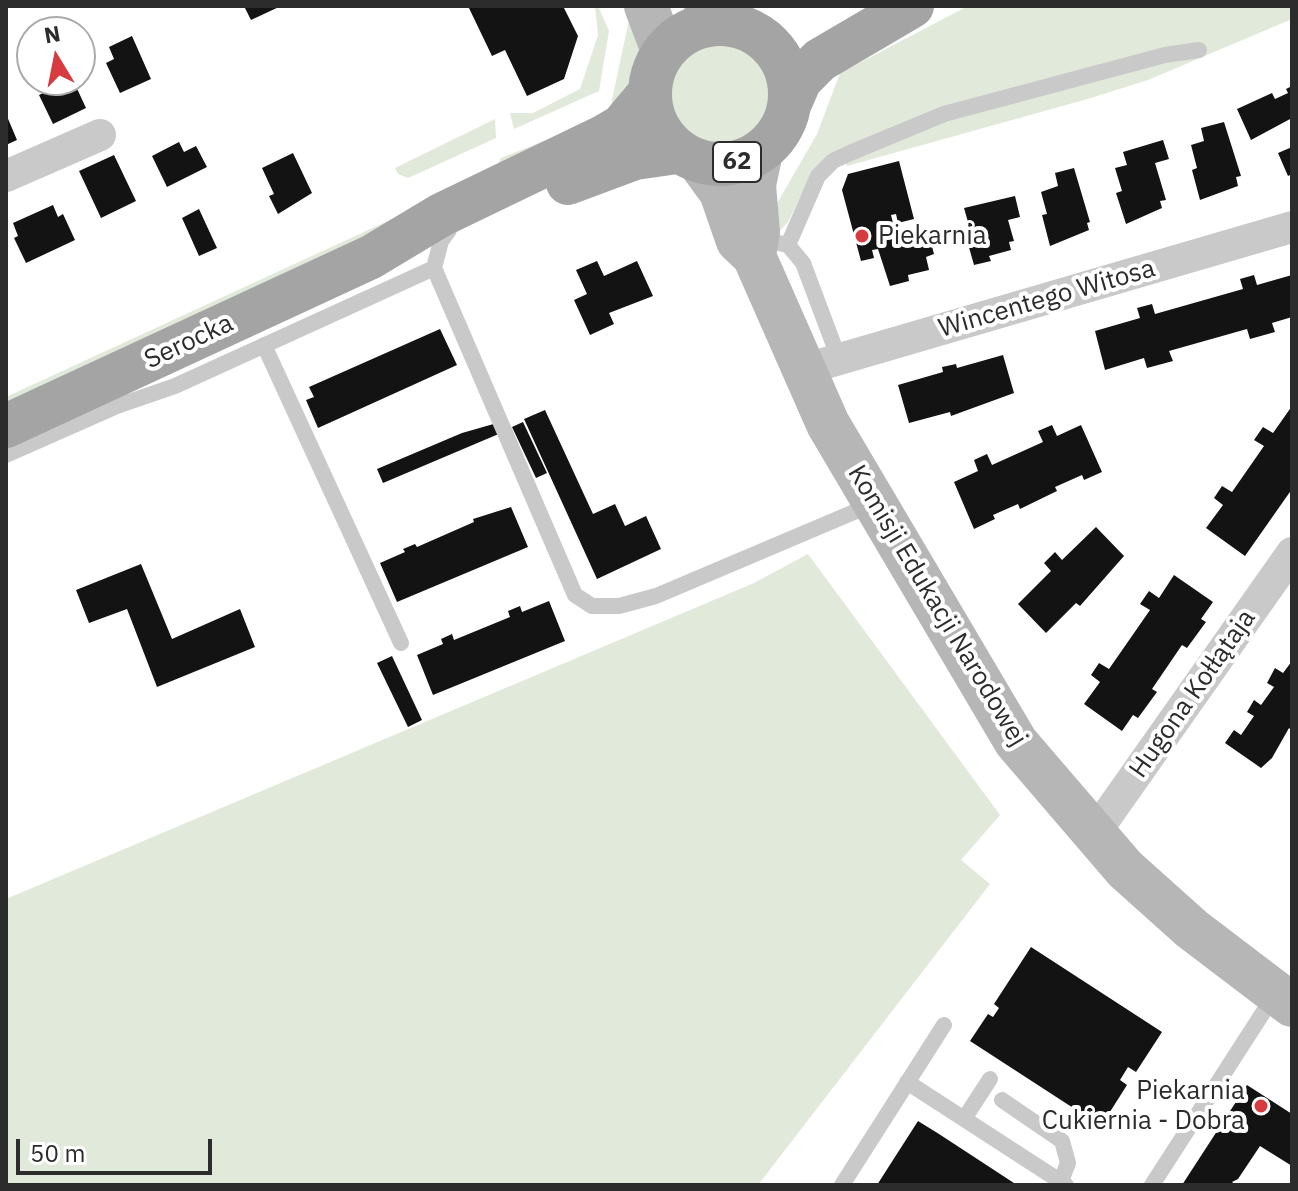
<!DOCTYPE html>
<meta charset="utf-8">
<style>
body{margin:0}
#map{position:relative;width:1298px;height:1191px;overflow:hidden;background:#fff;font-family:"IBM Plex Sans",sans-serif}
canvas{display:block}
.frame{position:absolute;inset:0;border:8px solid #2c2c2c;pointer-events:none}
.north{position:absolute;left:16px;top:16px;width:80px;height:80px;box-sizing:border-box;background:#fff;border:2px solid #ababab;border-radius:50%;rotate:350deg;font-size:22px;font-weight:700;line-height:32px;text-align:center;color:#2c2c2c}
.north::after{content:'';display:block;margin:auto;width:28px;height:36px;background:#d63b40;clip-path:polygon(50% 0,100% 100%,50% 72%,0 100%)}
.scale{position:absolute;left:16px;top:1139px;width:196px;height:36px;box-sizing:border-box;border:4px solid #2c2c2c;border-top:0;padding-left:10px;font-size:24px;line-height:28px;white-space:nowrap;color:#2c2c2c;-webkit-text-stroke:6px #fff;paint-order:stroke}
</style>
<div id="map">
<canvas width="1298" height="1191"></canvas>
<div class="frame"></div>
<div class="north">N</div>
<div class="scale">50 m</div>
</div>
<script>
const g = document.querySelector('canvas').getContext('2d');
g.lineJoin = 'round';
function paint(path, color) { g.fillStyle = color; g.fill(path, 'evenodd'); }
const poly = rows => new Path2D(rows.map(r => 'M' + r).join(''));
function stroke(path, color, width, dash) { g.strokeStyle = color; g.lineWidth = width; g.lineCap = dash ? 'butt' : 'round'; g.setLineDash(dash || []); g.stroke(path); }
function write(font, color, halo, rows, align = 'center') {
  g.font = font + ' "IBM Plex Sans",sans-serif'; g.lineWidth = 8; g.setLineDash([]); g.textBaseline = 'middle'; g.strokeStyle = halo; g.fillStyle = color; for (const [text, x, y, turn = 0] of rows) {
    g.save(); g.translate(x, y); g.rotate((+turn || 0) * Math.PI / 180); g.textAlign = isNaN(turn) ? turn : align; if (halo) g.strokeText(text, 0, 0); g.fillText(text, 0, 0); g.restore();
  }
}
paint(poly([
 [595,6,598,6,609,31,599,91,514,129,510,113,533,113,580,89,598,35],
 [968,6,1292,6,1292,19,1148,80,1091,98,847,166,842,151,810,177,788,222,778,233,772,212,817,134,840,73],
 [629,20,643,45,629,92,609,114],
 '666 93a54 54 0 1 1 108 0a54 54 0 1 1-108 0Z',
 [495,119,496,138,408,178,398,174,395,168],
 [546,140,555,146,6,407,6,397,494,172,501,158],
 [808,554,1000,815,961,860,990,884,758,1185,6,1185,6,899,754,583]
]), '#e1e9da');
paint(poly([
 [244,6,281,6,251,20],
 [468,6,563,6,578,36,564,79,527,96,505,50,492,56],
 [132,36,151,79,120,93,106,63,114,59,109,47],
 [49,80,59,80,61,84,73,80,86,108,53,124,39,95,47,91,43,83],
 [1292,86,1292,118,1251,140,1237,109,1272,93,1275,99,1288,93,1286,89],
 [6,114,17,140,6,145],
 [1224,122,1241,176,1236,177,1238,186,1200,200,1192,170,1197,168,1191,145,1204,141,1201,128],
 [1163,140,1169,159,1155,163,1166,200,1160,201,1162,208,1126,224,1116,193,1122,191,1115,168,1127,165,1123,152],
 [179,142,184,152,196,146,207,167,167,187,152,156],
 [1292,147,1292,174,1288,176,1278,153],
 [293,153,312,193,278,214,269,196,274,194,262,168],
 [114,155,136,201,101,218,79,171],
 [899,161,914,219,898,223,896,214,891,215,896,235,914,231,915,238,929,235,934,254,926,257,929,270,908,275,909,281,890,286,878,249,872,250,874,258,861,261,842,190,848,174],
 [1074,168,1090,222,1087,223,1089,230,1050,246,1042,215,1047,214,1041,192,1058,186,1055,173],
 [1015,196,1020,217,1008,220,1014,241,1009,242,1011,250,989,256,991,261,974,265,964,230,970,229,964,208],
 [53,205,58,217,63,214,75,240,26,263,14,238,18,236,13,223],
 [199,209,217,248,199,256,182,218],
 [597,261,604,276,637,261,653,296,609,313,614,324,590,335,574,300,587,294,576,270],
 [1254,275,1257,285,1292,275,1292,317,1272,323,1275,332,1250,339,1247,329,1169,351,1173,361,1147,368,1144,358,1105,370,1095,331,1140,318,1137,308,1152,304,1155,314,1243,289,1240,279],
 [440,329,457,365,318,428,306,400,314,397,309,387],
 [1003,355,1014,393,951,416,950,412,909,423,898,385,943,372,942,367,956,364,957,368],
 [1292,406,1292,489,1245,556,1206,528,1223,505,1214,498,1222,486,1232,492,1264,446,1254,440,1263,427,1273,433],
 [545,410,593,514,615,504,625,526,646,516,661,549,597,579,524,419],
 [523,422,547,473,536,478,512,427],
 [497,423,501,433,383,483,377,469,462,433],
 [1052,425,1057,436,1081,425,1102,472,1084,480,1082,475,1055,487,1057,491,1020,509,1018,504,993,515,995,519,974,529,954,482,978,471,974,460,987,454,992,465,1043,442,1038,431],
 [511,507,528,547,397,602,380,563,405,552,403,549,415,544,417,547,474,522,473,519],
 [1096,527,1124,556,1080,606,1076,603,1046,633,1018,604,1051,571,1044,563,1055,552,1062,560],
 [141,564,172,639,240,609,255,647,157,687,127,609,89,623,76,590],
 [1174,575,1213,602,1201,619,1206,622,1187,648,1182,645,1152,689,1157,692,1138,718,1133,715,1122,731,1084,704,1100,682,1091,675,1099,663,1109,669,1150,610,1140,604,1149,591,1159,598],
 [549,601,565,641,433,695,417,655,443,644,441,639,452,634,454,640,510,617,508,611,520,606,522,612],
 [392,656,422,720,408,727,377,663],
 [1292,661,1292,731,1289,728,1272,758,1261,768,1225,743,1234,730,1241,735,1254,716,1247,712,1254,700,1261,705,1274,687,1267,683,1275,668,1283,673],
 [1031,947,1162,1032,1136,1072,1128,1067,1120,1080,1127,1085,1101,1126,970,1041,988,1014,993,1017,999,1008,994,1004],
 [1247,1085,1292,1114,1292,1166,1260,1146,1238,1179,1232,1182,1236,1185,1182,1185],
 [918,1121,939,1134,1017,1185,877,1185]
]), '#131313');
stroke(poly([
 [449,230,441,241,434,268,575,595,592,606,619,606,656,596,873,504],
 [779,243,788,245,803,263,839,359],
 [788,245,818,176,833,161,850,153,944,114,1165,55,1199,50],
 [264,345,401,643],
 [6,455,117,406,175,386,434,268],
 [907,1082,1066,1185],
 [1002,1100,1062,1141,1068,1163,1061,1181],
 [964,1119,990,1079],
 [842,1185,944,1025],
 [1152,1185,1275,994]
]), '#c9c9c9', 16);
stroke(poly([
 [6,176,100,135],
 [802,370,1292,227],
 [1094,834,1292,553]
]), '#c9c9c9', 32);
stroke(poly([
 [646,6,663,51],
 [706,6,726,24],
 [700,163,721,192,738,241,754,256,828,424,1016,742,1125,869,1192,929,1292,1005],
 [754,256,758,232,754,185,761,152]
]), '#b6b6b6', 44);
stroke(poly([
 '650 94a70 70 0 1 1 140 0a70 70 0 1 1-140 0Z',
 [790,103,800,80,820,60,912,6],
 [568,183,635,158,677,152],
 [6,426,371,257,441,215,605,136,622,126,648,95]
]), '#a4a4a4', 44);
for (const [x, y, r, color] of [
 [862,236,8,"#d63b40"],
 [1261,1106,8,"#d63b40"]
]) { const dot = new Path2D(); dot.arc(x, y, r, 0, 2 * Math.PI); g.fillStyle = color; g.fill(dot); stroke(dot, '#fff', 3); }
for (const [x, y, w] of [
 [737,162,48]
]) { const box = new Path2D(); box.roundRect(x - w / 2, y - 20, w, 40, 6); g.fillStyle = '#fff'; g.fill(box); stroke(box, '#2c2c2c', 2); }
write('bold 24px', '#2c2c2c', null, [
 ["62",737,162]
]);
write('26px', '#2c2c2c', '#fff', [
 ["Piekarnia",878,236],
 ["Piekarnia",1245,1091,"right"],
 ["Cukiernia - Dobra",1245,1121,"right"]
], 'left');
write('26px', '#2c2c2c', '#fff', [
 ["Wincentego Witosa",1047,299,-16],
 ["Serocka",189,342,-25],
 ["Komisji Edukacji Narodowej",937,606,59],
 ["Hugona Kołłątaja",1193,694,-55]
]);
</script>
